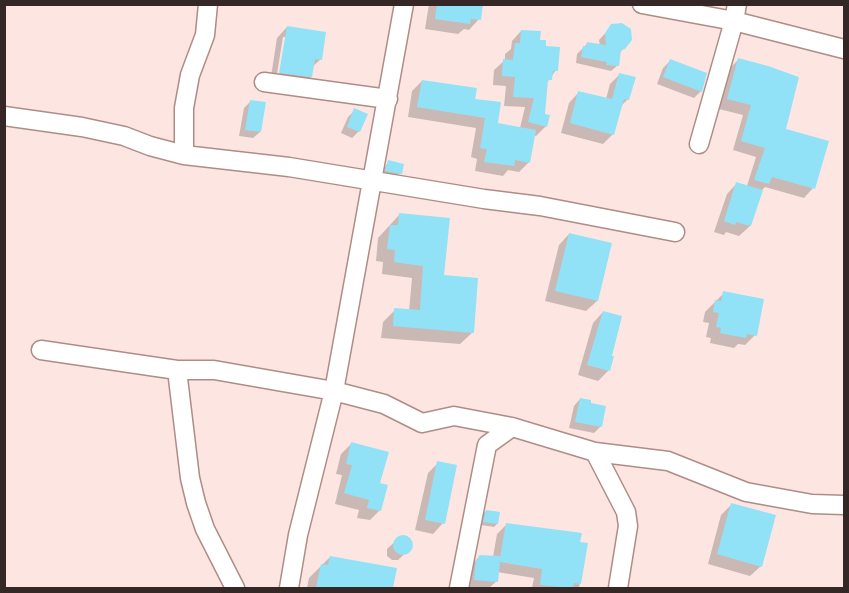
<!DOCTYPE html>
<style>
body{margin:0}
#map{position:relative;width:849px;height:593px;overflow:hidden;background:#fde6e2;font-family:"PT Sans Narrow",sans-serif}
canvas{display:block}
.frame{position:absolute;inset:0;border:6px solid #352725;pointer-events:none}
</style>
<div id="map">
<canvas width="849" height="593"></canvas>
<div class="frame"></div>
</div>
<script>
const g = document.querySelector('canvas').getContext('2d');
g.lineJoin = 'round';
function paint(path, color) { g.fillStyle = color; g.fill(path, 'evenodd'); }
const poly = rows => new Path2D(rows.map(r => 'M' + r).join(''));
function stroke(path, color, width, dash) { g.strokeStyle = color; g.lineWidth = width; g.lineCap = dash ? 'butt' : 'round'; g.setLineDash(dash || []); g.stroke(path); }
paint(poly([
 [429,4,481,4,479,19,469,30,464,29,458,34,425,29],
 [612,26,624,48,619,53,618,65,611,71,576,63,577,54,587,44,600,46,599,40],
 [287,27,321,59,312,67,311,77,301,87,270,83,277,38],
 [283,37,286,37,279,80,276,80],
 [521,31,539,41,544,47,556,70,546,84,544,115,546,126,536,136,533,135,529,162,519,172,508,170,503,176,475,171,477,159,471,157,476,128,408,117,412,91,422,81,474,101,497,124,520,128,525,107,504,106,506,86,493,85,494,70,505,60,505,54,511,49,512,41],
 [738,60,784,130,813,188,804,198,765,187,761,191,750,226,739,236,726,232,724,235,714,232,727,194,737,183,747,186,756,157,733,150,743,115,719,109,729,69],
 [670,61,701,91,694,98,657,84,663,68],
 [620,74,628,99,620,107,613,134,603,144,561,133,569,103,578,93,606,99,610,84],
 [251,101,260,132,253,138,239,136,244,108],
 [355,110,359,131,352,138,341,133,348,117],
 [389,162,400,173,397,176,383,174,386,165],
 [400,214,442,276,473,332,460,344,381,338,383,322,395,310,409,311,412,278,382,274,383,262,376,261,378,238],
 [569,234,610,244,597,301,586,311,545,301,559,245],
 [724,293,755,335,745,345,738,344,734,348,710,343,711,338,706,337,709,323,703,322,705,312],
 [603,312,610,357,612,357,608,371,598,381,578,375,593,323],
 [580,399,601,426,594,433,569,428,574,406],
 [352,443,379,484,380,510,370,520,357,518,359,510,335,504,342,475,336,474,341,454],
 [438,463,443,523,433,534,415,530,428,473],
 [731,505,761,566,750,576,708,564,721,515],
 [486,511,497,524,494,527,481,525,483,514],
 [507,524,586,544,579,588,532,588,534,578,497,572,497,581,489,588,465,588,470,566,480,556,493,557,497,534],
 [400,537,406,537,411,542,411,548,398,560,392,560,387,556,387,549],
 [330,557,395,570,391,588,307,588,309,578]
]), '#0003');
paint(poly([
 [437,4,483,4,481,20,471,19,470,24,435,19],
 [622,23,631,29,632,40,625,49,621,50,619,66,606,65,607,62,581,57,583,46,586,47,587,42,606,45,605,33,611,24],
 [287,26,326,32,322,60,315,59,312,77,279,73],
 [521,30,541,31,540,40,546,40,546,46,560,47,558,71,553,71,552,80,548,80,545,114,550,115,547,127,528,122,534,98,513,97,515,77,502,76,503,59,513,60,515,43,520,43],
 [738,58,768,66,799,77,786,129,829,141,815,189,772,177,769,184,754,180,765,148,741,141,751,105,727,99],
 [670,59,707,73,702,92,663,77],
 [619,73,636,77,629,100,624,99,614,135,570,123,578,91,612,99],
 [422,80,477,88,475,99,501,102,498,123,536,130,530,163,515,160,514,166,484,162,487,149,480,148,485,118,417,107],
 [250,100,266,102,261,132,245,130],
 [354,108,368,114,360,132,347,127],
 [388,160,404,164,402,174,385,171],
 [736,182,763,190,751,226,736,222,735,225,724,221],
 [399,213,450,218,444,275,478,278,474,333,393,326,394,308,420,310,423,266,394,262,395,250,387,249,390,225,398,225],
 [569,233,612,243,598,301,555,291],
 [723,291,764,299,757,336,747,334,746,338,720,333,721,328,716,327,719,313,713,312,715,300,721,301],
 [603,311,622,316,612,356,614,356,610,371,587,365],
 [580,398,591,400,591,403,606,406,602,427,575,422],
 [351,442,389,452,380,483,388,485,381,511,367,508,369,500,344,493,352,465,346,464],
 [437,461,457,465,445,524,425,520],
 [731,503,776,515,762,567,717,554],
 [486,510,500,512,498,524,483,522],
 [506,523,582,533,580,542,588,543,581,584,574,583,573,588,540,585,542,569,500,562,498,582,474,580,476,560,478,560,479,555,500,556,500,558],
 '393 545a10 10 0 1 1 20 0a10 10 0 1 1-20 0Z',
 [330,556,397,568,393,588,316,588,321,564,328,565]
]), '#91e2f6');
const minor = poly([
 [642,4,734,21,844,49],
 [264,82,388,99],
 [4,116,82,127,124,136,150,146,184,155,289,167,484,199,540,206,675,232],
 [699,144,734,21,737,4],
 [184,155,184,108,190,75,205,35,208,4],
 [41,350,177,370,214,370,334,391,384,404,422,423,454,416,512,427,595,452,668,461,746,492,812,504,844,505],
 [177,370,190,478,196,503,205,529,235,588],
 [595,452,626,512,628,526,618,588],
 [289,588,298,535,334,391,404,4],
 [459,588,487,445,512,427]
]);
stroke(minor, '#af8c86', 21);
stroke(minor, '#fff', 18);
</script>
